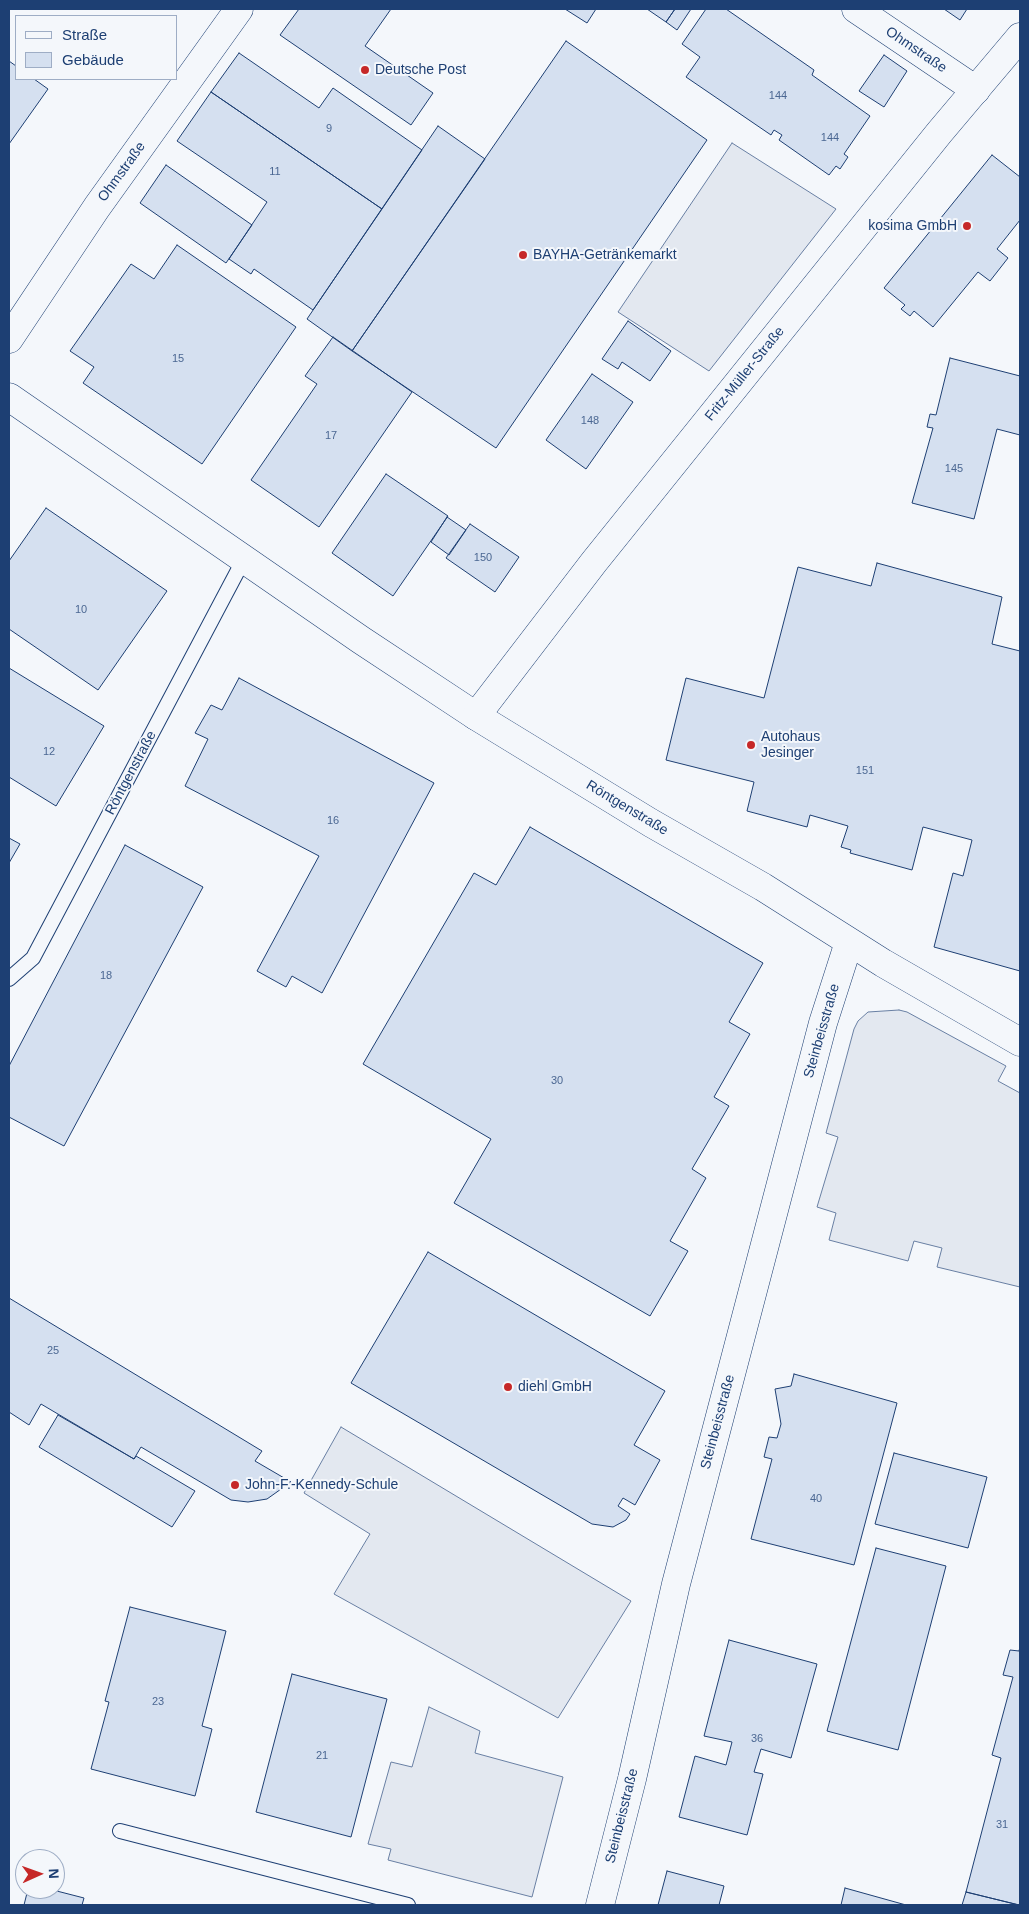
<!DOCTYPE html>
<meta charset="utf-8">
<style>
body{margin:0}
#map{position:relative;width:1029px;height:1914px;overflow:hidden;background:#f4f7fb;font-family:Helvetica,sans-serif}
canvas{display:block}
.frame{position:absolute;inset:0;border:10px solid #1d3f73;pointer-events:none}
.legend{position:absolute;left:15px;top:15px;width:162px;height:65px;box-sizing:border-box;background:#f4f7fb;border:1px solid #9eadc5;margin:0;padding:6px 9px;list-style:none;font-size:15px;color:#1d3f73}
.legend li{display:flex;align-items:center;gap:10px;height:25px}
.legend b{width:25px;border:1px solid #9eadc5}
.north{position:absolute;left:15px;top:1849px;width:50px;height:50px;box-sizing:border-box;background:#f4f7fb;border:1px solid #9eadc5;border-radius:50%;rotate:88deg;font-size:14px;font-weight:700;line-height:20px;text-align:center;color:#1d3f73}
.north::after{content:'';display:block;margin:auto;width:18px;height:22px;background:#c62828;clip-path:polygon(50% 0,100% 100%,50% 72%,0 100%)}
</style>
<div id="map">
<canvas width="1029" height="1914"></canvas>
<div class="frame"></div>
<ul class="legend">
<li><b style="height:6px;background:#f4f7fb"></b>Straße</li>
<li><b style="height:14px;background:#d5e0f0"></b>Gebäude</li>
</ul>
<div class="north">N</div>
</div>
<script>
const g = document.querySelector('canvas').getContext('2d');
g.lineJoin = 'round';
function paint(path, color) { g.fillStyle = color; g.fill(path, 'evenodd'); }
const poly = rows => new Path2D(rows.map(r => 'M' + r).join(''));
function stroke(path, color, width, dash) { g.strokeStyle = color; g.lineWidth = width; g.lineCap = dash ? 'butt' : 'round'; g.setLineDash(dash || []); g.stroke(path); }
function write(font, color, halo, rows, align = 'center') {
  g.font = font + ' Helvetica,sans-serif'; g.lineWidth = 4; g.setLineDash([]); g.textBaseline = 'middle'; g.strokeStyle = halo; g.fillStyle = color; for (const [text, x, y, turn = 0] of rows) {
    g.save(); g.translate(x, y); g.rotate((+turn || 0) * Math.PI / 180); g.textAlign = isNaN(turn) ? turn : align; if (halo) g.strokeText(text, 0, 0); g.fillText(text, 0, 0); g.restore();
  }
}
const parking = poly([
 [732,143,836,209,709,371,618,312,732,143],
 [899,1010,907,1012,1006,1066,998,1081,1020,1093,1020,1287,937,1267,942,1248,914,1241,908,1261,829,1240,836,1213,817,1207,838,1137,826,1133,854,1029,858,1021,868,1012,899,1010],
 [341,1427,631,1601,558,1718,334,1594,370,1534,304,1493,341,1427],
 [429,1707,480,1731,475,1753,563,1777,532,1897,388,1860,391,1849,368,1844,391,1762,412,1767,429,1707]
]);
paint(parking, '#e3e8f0');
stroke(parking, '#687fa3', 1);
const building = poly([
 [299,9,391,9,365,46,433,93,411,125,280,35,299,9],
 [565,9,596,9,587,23,565,9],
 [647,9,675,9,666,22,647,9],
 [675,9,691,9,677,30,666,22,675,9],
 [706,9,726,9,814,70,812,75,870,116,844,154,848,157,840,169,836,166,829,175,779,140,782,135,774,130,771,135,686,77,700,57,682,44,706,9],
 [944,9,967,9,960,20,944,9],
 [566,41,707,140,496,448,352,351,566,41],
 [239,53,319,108,333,88,422,150,382,209,211,92,239,53],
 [884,55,907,71,884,107,859,91,884,55],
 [9,61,16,66,16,79,34,79,48,89,9,144,9,61],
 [211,92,382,209,313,310,254,269,251,274,229,259,267,202,177,141,211,92],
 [438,126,485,159,352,351,307,319,438,126],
 [992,155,1020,177,1020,220,997,249,1008,258,990,281,978,272,933,327,914,311,910,316,901,309,905,305,884,288,992,155],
 [166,165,252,225,226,263,140,203,166,165],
 [177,245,296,327,202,464,83,383,94,367,70,351,131,264,154,279,177,245],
 [628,321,671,351,650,381,622,362,618,369,602,359,628,321],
 [333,337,412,392,319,527,251,480,317,384,305,376,333,337],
 [950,358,1020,376,1020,435,997,429,974,519,912,503,933,428,927,427,930,414,936,415,950,358],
 [592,374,633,402,586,469,546,440,592,374],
 [386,474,448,516,393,596,332,553,386,474],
 [46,508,167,591,98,690,9,629,9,561,46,508],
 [447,517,466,530,449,555,431,542,447,517],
 [470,524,519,557,495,592,446,558,470,524],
 [877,563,1002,597,992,644,1020,651,1020,971,934,947,953,873,963,876,972,840,923,827,912,870,850,853,851,850,841,847,848,826,810,815,807,827,747,811,754,782,666,760,686,678,764,698,798,567,871,586,877,563],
 [9,668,104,726,56,806,9,777,9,668],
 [239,678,434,783,322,993,292,976,286,987,257,971,319,856,185,786,208,739,195,733,211,705,222,710,239,678],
 [530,827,763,963,729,1022,750,1034,714,1097,729,1106,692,1169,706,1178,670,1241,688,1251,650,1316,454,1203,491,1139,363,1064,474,873,496,885,530,827],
 [9,838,20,844,9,863,9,838],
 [125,845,203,887,64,1146,9,1117,9,1066,125,845],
 [428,1252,665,1391,634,1445,660,1460,635,1505,623,1498,618,1506,630,1514,626,1520,613,1527,592,1524,351,1383,428,1252],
 [9,1298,262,1451,255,1461,291,1482,267,1499,248,1502,231,1500,141,1447,134,1459,41,1404,29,1425,9,1412,9,1298],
 [794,1374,897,1403,854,1565,751,1539,772,1459,764,1457,769,1437,777,1438,781,1424,775,1389,791,1386,794,1374],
 [58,1415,134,1459,136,1456,195,1491,172,1527,39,1447,58,1415],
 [894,1453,987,1477,968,1548,875,1524,894,1453],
 [876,1548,946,1566,898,1750,827,1731,876,1548],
 [130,1607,226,1631,202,1726,212,1729,195,1796,91,1769,109,1702,105,1701,130,1607],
 [729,1640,817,1664,791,1758,761,1749,754,1772,763,1774,747,1835,679,1817,695,1756,726,1765,732,1742,704,1736,729,1640],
 [1020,1647,1020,1905,1019,1905,966,1892,1001,1758,992,1755,1013,1677,1003,1675,1010,1650,1019,1651,1020,1647],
 [292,1674,387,1699,351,1837,256,1812,292,1674],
 [667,1871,724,1886,719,1905,658,1905,667,1871],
 [845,1888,906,1905,841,1905,845,1888],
 [28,1889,49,1889,84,1898,82,1905,24,1905,28,1889],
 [966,1892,1019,1905,962,1905,966,1892]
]);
paint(building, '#d5e0f0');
stroke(building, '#1d3f73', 1);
const lane = poly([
 [9,979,33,958,244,559],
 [120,1831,408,1905]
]);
const street = poly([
 [856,9,976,90],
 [9,339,97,207,239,9],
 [9,397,361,640,476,716,651,823,763,887,883,963,1020,1042],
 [600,1905,632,1779,676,1584,823,1023,849,942]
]);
const secondary = poly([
 [476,716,594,562,939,133,1020,37]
]);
stroke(lane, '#1d3f73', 16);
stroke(street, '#1d3f73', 29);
stroke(secondary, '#1d3f73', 29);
stroke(lane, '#f4f7fb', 14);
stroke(street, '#f4f7fb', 28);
stroke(secondary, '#f4f7fb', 28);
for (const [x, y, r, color] of [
 [365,70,5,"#c62828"],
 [967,226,5,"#c62828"],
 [523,255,5,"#c62828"],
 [751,745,5,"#c62828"],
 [508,1387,5,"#c62828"],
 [235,1485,5,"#c62828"]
]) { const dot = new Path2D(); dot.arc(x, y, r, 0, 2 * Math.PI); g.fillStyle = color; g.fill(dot); stroke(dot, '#f4f7fb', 2); }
write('11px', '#4b6792', null, [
 ["144",778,96],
 ["9",329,129],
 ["144",830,138],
 ["11",275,172],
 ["15",178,359],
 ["148",590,421],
 ["17",331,436],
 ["145",954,469],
 ["150",483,558],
 ["10",81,610],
 ["12",49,752],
 ["151",865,771],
 ["16",333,821],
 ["18",106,976],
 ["30",557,1081],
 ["25",53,1351],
 ["40",816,1499],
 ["23",158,1702],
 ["36",757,1739],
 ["21",322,1756],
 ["31",1002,1825]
]);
write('14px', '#1d3f73', '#f4f7fb', [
 ["Ohmstraße",916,50,34],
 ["Ohmstraße",122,172,-54],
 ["Fritz-Müller-Straße",745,374,-51],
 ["Röntgenstraße",131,773,-62],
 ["Röntgenstraße",627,808,31],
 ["Steinbeisstraße",822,1031,-74],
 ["Steinbeisstraße",718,1422,-75],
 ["Steinbeisstraße",622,1816,-76]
]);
write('14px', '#1d3f73', '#f4f7fb', [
 ["Deutsche Post",375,70],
 ["kosima GmbH",957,226,"right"],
 ["BAYHA-Getränkemarkt",533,255],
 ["Autohaus",761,737],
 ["Jesinger",761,753],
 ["diehl GmbH",518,1387],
 ["John-F.-Kennedy-Schule",245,1485]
], 'left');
</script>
